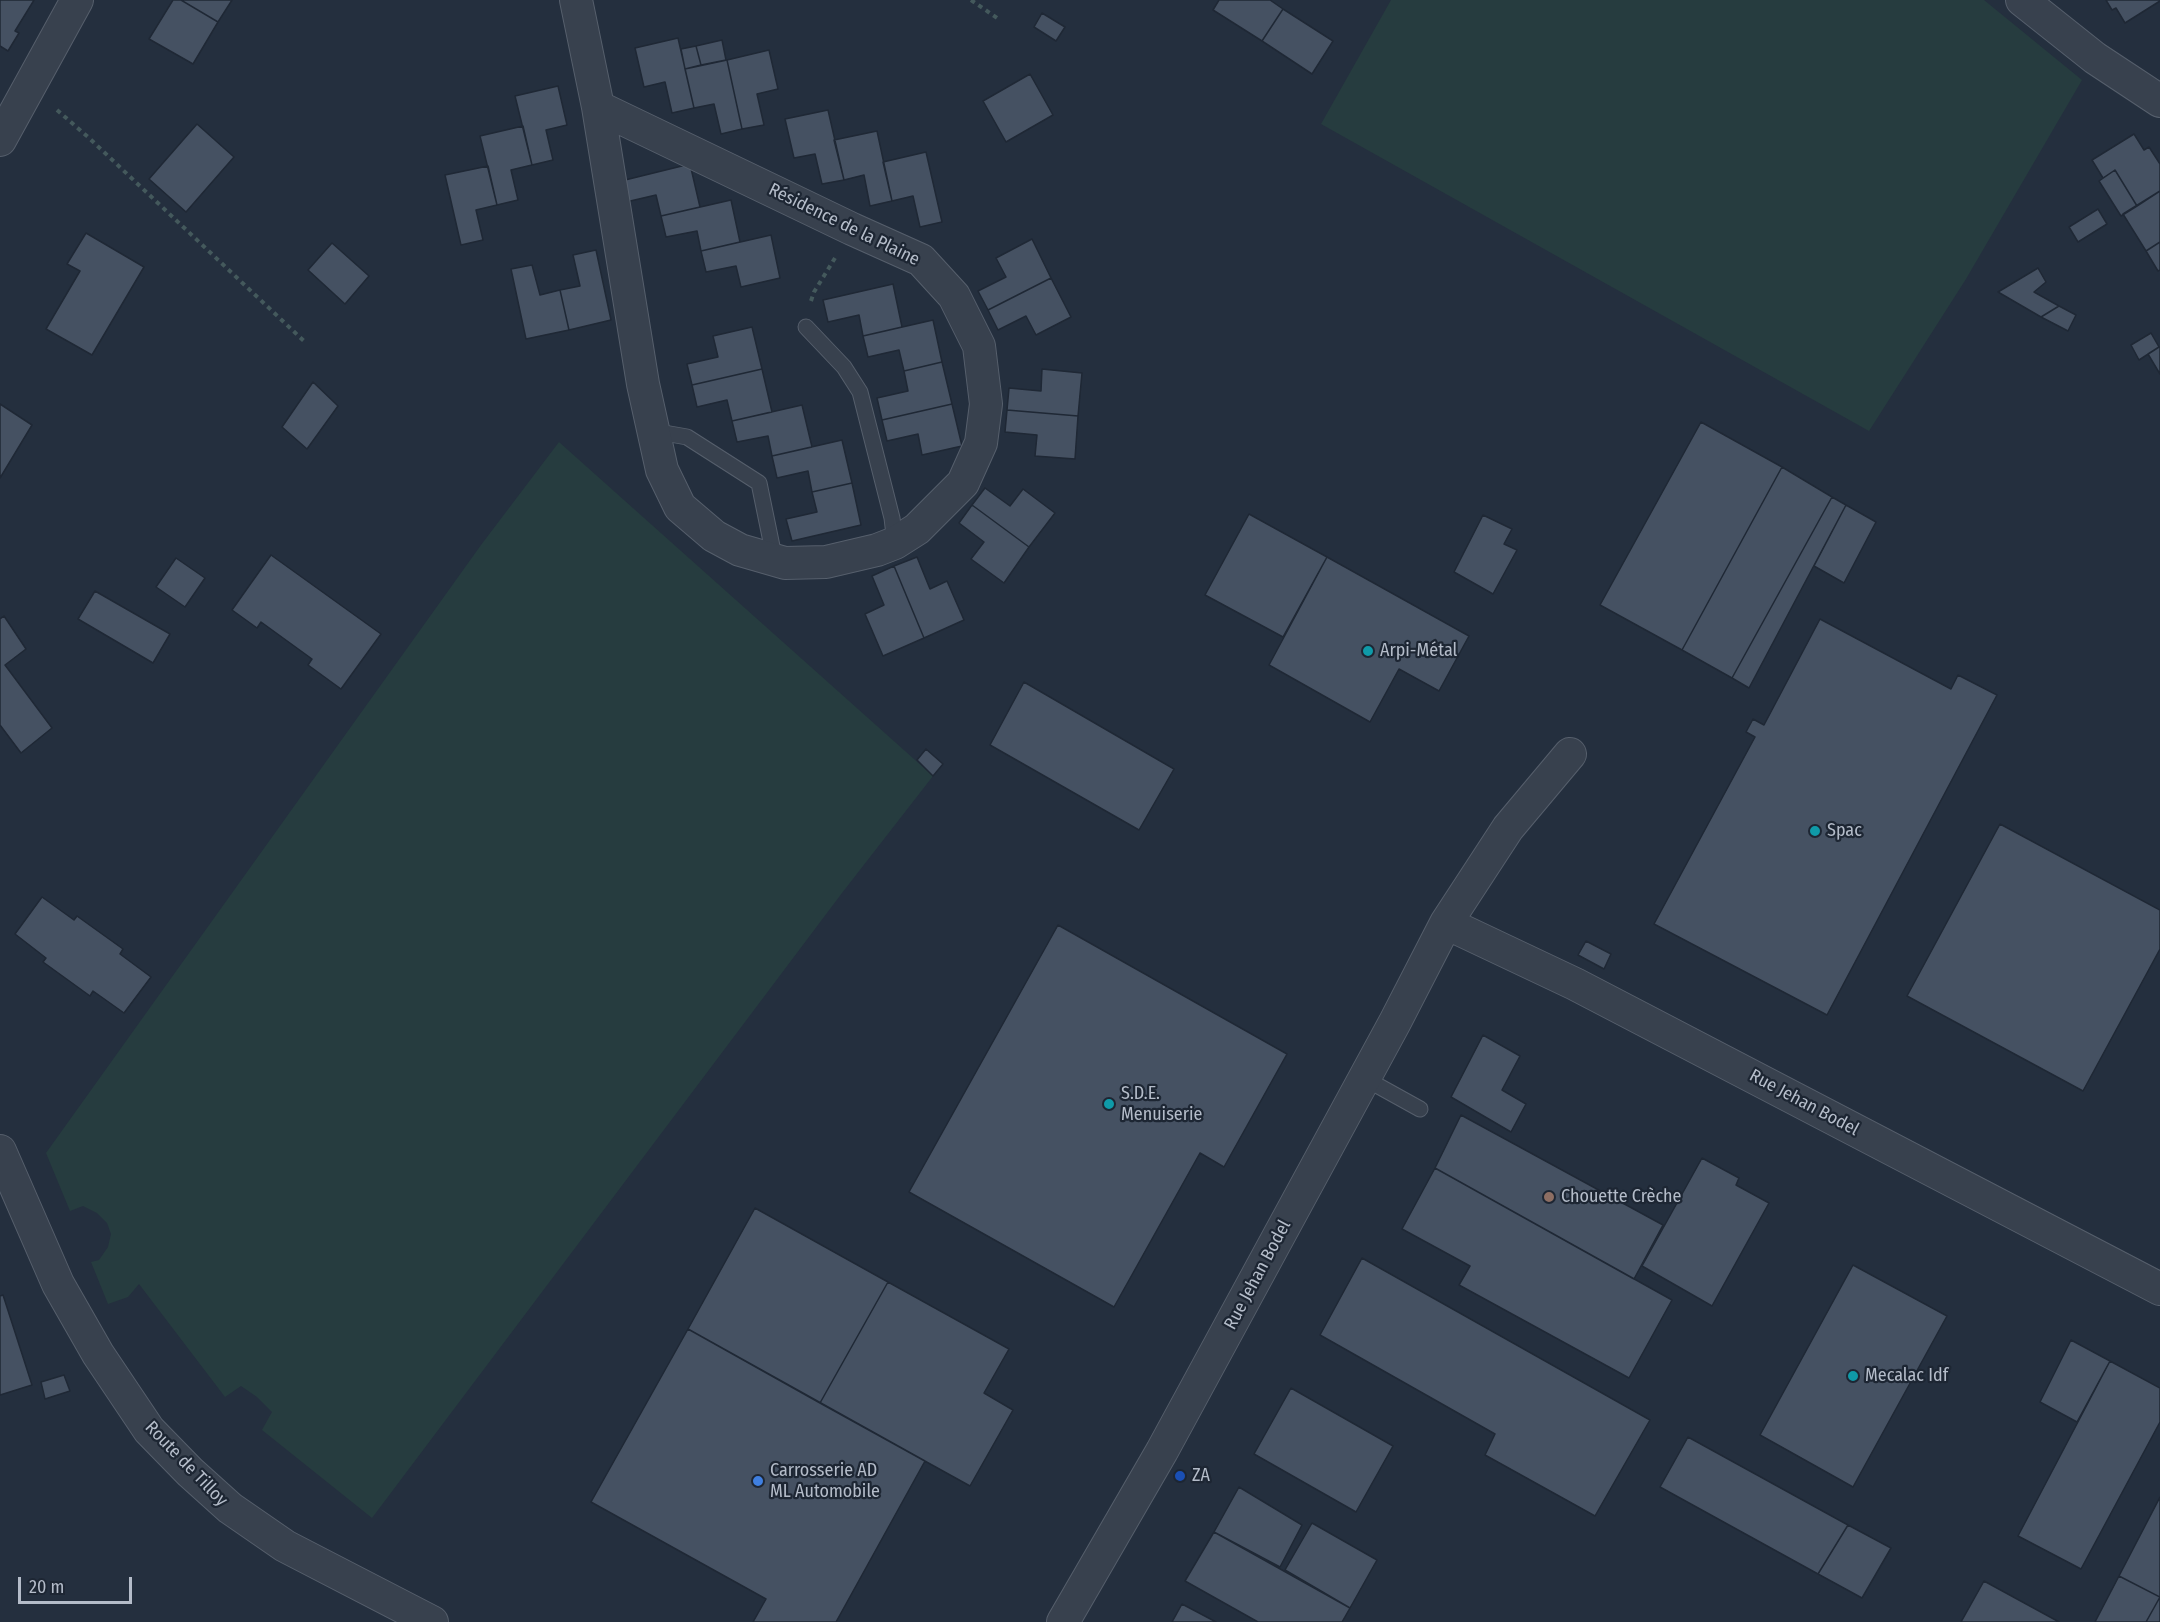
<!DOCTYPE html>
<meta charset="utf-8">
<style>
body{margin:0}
#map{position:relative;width:2160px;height:1622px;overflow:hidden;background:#242f3e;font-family:"Fira Sans Condensed",sans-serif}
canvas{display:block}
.scale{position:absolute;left:18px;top:1577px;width:114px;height:27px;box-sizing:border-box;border:3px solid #b4bcc9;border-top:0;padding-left:8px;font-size:18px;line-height:21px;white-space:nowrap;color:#b4bcc9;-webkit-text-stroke:4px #1d2633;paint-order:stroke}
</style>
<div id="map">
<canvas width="2160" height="1622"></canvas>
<div class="scale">20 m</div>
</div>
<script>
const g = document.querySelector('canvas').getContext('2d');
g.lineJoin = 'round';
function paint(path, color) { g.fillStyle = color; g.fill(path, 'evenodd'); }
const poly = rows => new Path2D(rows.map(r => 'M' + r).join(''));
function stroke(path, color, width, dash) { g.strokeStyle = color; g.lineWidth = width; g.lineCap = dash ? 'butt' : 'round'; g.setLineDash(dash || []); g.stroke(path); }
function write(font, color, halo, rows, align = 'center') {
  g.font = font + ' "Fira Sans Condensed",sans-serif'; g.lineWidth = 4.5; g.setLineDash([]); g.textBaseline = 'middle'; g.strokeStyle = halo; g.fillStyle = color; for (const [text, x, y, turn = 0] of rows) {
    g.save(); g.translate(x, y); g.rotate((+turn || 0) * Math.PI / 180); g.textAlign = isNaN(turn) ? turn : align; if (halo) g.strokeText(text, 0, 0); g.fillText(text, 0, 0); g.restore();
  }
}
paint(poly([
 [1391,0,1984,0,2082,80,1966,279,1869,431,1321,124],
 [559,442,933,776,842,893,372,1518,262,1430,272,1412,257,1397,241,1386,225,1397,139,1284,128,1297,108,1304,91,1262,99,1260,108,1247,111,1234,107,1223,97,1213,83,1206,70,1211,46,1153,481,545]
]), '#263c3f');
const building = poly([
 [0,0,34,0,15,31,19,33,8,51,0,46,0,0],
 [173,0,181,0,218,22,193,64,149,39,173,0],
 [181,0,232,0,218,22,181,0],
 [1219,0,1270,0,1283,9,1262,41,1213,10,1219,0],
 [2106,0,2160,0,2160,1,2125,23,2116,8,2112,10,2106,0],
 [1283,9,1333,41,1312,74,1262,41,1283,9],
 [1042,13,1065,27,1056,41,1034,27,1042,13],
 [678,38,694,108,672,113,665,82,644,87,635,48,678,38],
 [722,40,726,60,701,65,696,46,722,40],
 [696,46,701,65,685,69,681,49,696,46],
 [769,50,778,89,757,94,764,125,742,129,727,60,769,50],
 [727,60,742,129,721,134,714,104,694,108,685,69,727,60],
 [1030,74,1053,115,1006,142,983,101,1030,74],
 [558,86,567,125,546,130,553,160,532,165,515,96,558,86],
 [828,110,844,180,822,184,815,154,794,158,785,119,828,110],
 [197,124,234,157,186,212,149,179,197,124],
 [523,126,532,165,511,170,518,200,497,205,480,136,523,126],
 [877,131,892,201,870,206,864,175,844,180,834,140,877,131],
 [2134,134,2144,150,2149,147,2160,164,2160,191,2137,206,2115,170,2103,178,2092,160,2134,134],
 [926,152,942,222,920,227,913,196,892,201,883,162,926,152],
 [690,164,700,207,661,216,656,195,626,202,621,181,690,164],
 [488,166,497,205,476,210,483,240,461,245,445,175,488,166],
 [2115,170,2137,206,2121,216,2099,181,2115,170],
 [2160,191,2160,242,2146,251,2123,214,2160,191],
 [731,200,740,242,701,251,697,231,666,237,661,216,731,200],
 [2098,209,2107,224,2078,242,2069,227,2098,209],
 [86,233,144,267,92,355,46,329,80,271,67,264,86,233],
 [771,235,780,278,741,287,736,266,706,272,701,251,771,235],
 [1032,239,1051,278,988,310,978,291,1006,277,996,258,1032,239],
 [2160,242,2160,270,2158,271,2146,251,2160,242],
 [332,243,369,276,345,304,308,270,332,243],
 [596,250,611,320,569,330,560,290,580,286,573,255,596,250],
 [532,265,540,295,560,290,569,330,526,339,511,269,532,265],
 [2038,268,2046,282,2034,292,2059,306,2041,317,1998,292,2038,268],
 [1051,278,1071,317,1036,335,1026,316,998,330,988,310,1051,278],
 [893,284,902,327,863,336,859,315,828,322,823,300,893,284],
 [2059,306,2076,315,2068,331,2041,317,2059,306],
 [933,320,942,362,904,371,899,350,868,357,863,336,933,320],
 [752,327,762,369,692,385,687,364,718,357,713,336,752,327],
 [2151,333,2159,347,2139,360,2131,345,2151,333],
 [2159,347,2160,347,2160,374,2148,354,2159,347],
 [942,362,952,404,882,420,877,398,908,391,904,371,942,362],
 [762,369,772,412,732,421,727,400,697,407,692,385,762,369],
 [1042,369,1082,373,1078,416,1007,410,1009,388,1041,391,1042,369],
 [313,382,338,406,307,449,282,427,313,382],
 [0,404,32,425,0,478,0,404],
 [952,404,962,446,922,455,918,434,887,441,882,420,952,404],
 [802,405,812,447,772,456,768,436,737,442,732,421,802,405],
 [1007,410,1078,416,1075,459,1035,456,1037,435,1005,432,1007,410],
 [1701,422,1782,467,1682,650,1600,605,1701,422],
 [842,440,852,483,812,492,808,471,777,478,772,456,842,440],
 [1782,467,1832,497,1732,678,1682,650,1782,467],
 [852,483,861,525,792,541,786,519,817,512,812,492,852,483],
 [985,488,1010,506,1023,489,1055,513,1029,547,972,505,985,488],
 [1832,497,1846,505,1749,688,1732,678,1832,497],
 [972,505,1029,547,1004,583,971,559,984,542,959,523,972,505],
 [1846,505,1876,522,1844,583,1814,566,1846,505],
 [1249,514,1327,557,1283,637,1205,595,1249,514],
 [1483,515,1512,529,1504,544,1517,550,1493,594,1454,572,1483,515],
 [271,555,381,634,341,689,308,665,312,659,261,622,257,628,232,610,271,555],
 [917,557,930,589,947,581,964,620,924,638,894,566,917,557],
 [1327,557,1469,636,1439,691,1399,669,1370,722,1269,665,1327,557],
 [176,558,205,578,185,607,156,587,176,558],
 [894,566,924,638,883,656,865,614,884,605,872,576,894,566],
 [95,591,170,634,153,663,78,619,95,591],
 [4,616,26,649,5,665,52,728,21,753,0,725,0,619,4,616],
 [1820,619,1951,689,1958,675,1997,695,1827,1015,1654,924,1755,737,1746,732,1753,719,1764,725,1820,619],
 [1024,682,1174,769,1139,830,990,745,1024,682],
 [926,749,943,764,933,776,917,760,926,749],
 [2000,824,2160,910,2160,949,2083,1091,1907,996,2000,824],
 [42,897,74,920,77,916,123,949,120,954,151,977,124,1013,93,991,90,996,43,962,46,958,15,934,42,897],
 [1058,925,1287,1054,1224,1167,1200,1153,1114,1307,909,1192,1058,925],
 [1586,941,1611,954,1604,969,1578,955,1586,941],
 [1483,1035,1520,1056,1502,1090,1526,1104,1511,1132,1451,1097,1483,1035],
 [1461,1115,1663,1225,1634,1279,1435,1168,1461,1115],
 [1702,1158,1739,1178,1736,1185,1769,1203,1712,1306,1642,1266,1702,1158],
 [1435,1168,1672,1300,1629,1378,1459,1285,1470,1266,1402,1229,1435,1168],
 [755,1208,888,1282,820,1403,688,1329,755,1208],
 [1362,1258,1650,1420,1595,1516,1485,1455,1495,1434,1320,1335,1362,1258],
 [1853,1265,1947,1316,1853,1487,1760,1435,1853,1265],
 [888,1282,1009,1349,984,1393,1013,1410,970,1486,820,1403,888,1282],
 [3,1295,32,1385,0,1395,0,1296,3,1295],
 [688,1329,925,1461,836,1622,753,1622,766,1599,591,1502,688,1329],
 [2071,1340,2110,1361,2077,1422,2040,1402,2071,1340],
 [2110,1361,2160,1388,2160,1422,2081,1569,2018,1536,2110,1361],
 [64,1375,70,1391,45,1399,41,1382,64,1375],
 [1291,1388,1393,1446,1356,1512,1254,1454,1291,1388],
 [1688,1437,1848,1525,1818,1574,1660,1487,1688,1437],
 [1239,1487,1302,1525,1280,1567,1214,1532,1239,1487],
 [2160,1497,2160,1597,2119,1576,2160,1497],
 [1312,1523,1377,1560,1350,1608,1285,1570,1312,1523],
 [1848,1525,1891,1548,1862,1598,1818,1574,1848,1525],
 [1214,1532,1350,1608,1342,1622,1258,1622,1185,1581,1214,1532],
 [2119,1576,2160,1597,2146,1622,2095,1622,2119,1576],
 [1984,1581,2059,1622,1961,1622,1984,1581],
 [2160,1597,2160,1622,2146,1622,2160,1597],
 [1182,1604,1216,1622,1172,1622,1182,1604]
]);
paint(building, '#455162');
stroke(building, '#1f2835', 1.5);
const lane = poly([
 [806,327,844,367,860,392,892,518,895,543],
 [653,431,687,437,759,483,775,561],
 [1364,1078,1420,1109]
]);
const street = poly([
 [576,0,598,107,643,384,662,470,680,507,714,536,740,550,785,563,826,562,877,550,895,543,917,529,963,483,981,443,986,404,979,346,954,296,921,260,852,229,598,107],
 [2022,0,2095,58,2160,101],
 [0,140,77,0],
 [1446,923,1575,984,2160,1289],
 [0,1151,58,1284,98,1354,149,1430,190,1472,230,1508,285,1546,432,1622],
 [1063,1622,1162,1451,1395,1022,1446,923,1508,828,1570,754]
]);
stroke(lane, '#565f6c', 17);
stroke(street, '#565f6c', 34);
stroke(poly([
 [971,0,1000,20],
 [57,110,88,137,306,343],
 [811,301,814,292,835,258]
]), '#44595c', 4, [4.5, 4.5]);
stroke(lane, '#38414e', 15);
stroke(street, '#38414e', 32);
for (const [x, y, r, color] of [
 [1368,651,6,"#0f9aa8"],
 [1815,831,6,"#0f9aa8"],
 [1109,1104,6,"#0f9aa8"],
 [1549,1197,6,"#8d6e63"],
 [1853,1376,6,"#0f9aa8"],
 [1180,1476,6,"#1a4fb4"],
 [758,1481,6,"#3f7fe0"]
]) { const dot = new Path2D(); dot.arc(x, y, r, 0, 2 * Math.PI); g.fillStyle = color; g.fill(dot); stroke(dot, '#1d2633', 2); }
write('18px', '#b4bcc9', '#1d2633', [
 ["Résidence de la Plaine",844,225,26],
 ["Rue Jehan Bodel",1804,1103,28],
 ["Rue Jehan Bodel",1258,1275,-62],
 ["Route de Tilloy",186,1464,46]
]);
write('18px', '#b4bcc9', '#1d2633', [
 ["Arpi-Métal",1380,651],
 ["Spac",1827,831],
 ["S.D.E.",1121,1094],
 ["Menuiserie",1121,1115],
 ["Chouette Crèche",1561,1197],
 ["Mecalac Idf",1865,1376],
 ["Carrosserie AD",770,1471],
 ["ML Automobile",770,1492],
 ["ZA",1192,1476]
], 'left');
</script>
